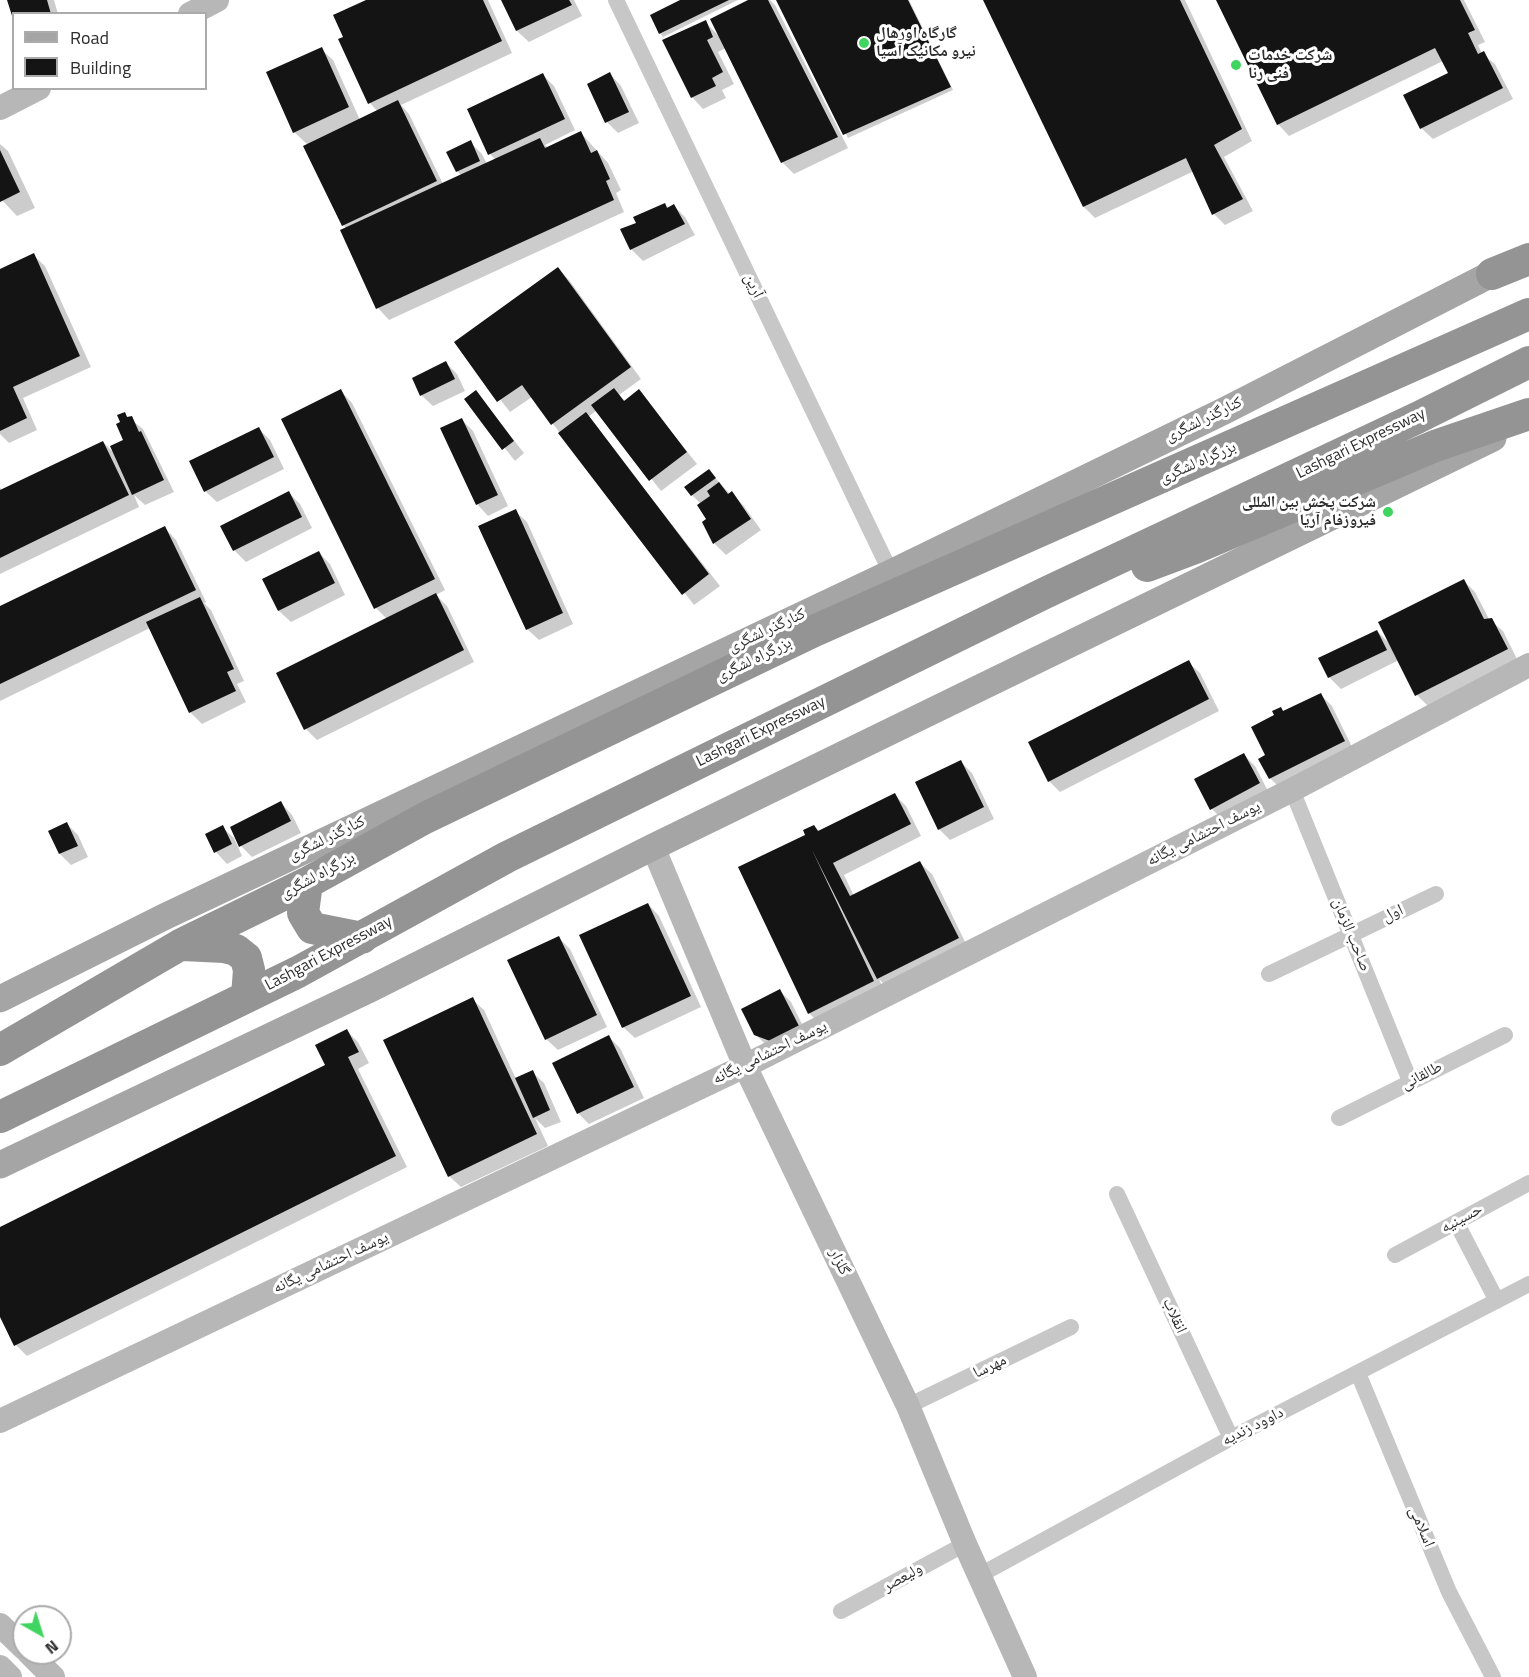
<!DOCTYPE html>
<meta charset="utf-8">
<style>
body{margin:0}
#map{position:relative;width:1529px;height:1677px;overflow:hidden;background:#fff;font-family:"Titillium Web",sans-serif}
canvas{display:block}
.legend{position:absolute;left:12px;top:12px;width:195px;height:78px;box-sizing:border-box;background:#fff;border:2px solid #ababab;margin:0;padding:8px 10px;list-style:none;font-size:18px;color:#2d2d2d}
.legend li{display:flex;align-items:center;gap:12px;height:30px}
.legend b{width:30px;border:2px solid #ababab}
.north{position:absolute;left:12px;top:1605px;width:60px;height:60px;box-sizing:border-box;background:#fff;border:2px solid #ababab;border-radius:50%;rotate:141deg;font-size:16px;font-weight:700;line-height:24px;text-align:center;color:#2d2d2d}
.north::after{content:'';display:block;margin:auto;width:21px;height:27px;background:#3fd560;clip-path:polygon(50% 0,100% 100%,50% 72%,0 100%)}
</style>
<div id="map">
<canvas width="1529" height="1677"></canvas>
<ul class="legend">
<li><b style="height:8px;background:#a5a5a5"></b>Road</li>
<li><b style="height:16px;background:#141414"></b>Building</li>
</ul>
<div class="north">N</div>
</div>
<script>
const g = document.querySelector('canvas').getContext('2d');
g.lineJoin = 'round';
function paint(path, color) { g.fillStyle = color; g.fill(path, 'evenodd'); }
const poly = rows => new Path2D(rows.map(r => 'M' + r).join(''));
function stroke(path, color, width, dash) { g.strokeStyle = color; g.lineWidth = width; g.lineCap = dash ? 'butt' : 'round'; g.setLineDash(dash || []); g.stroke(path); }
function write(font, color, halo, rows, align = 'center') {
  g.font = font + ' "Titillium Web","Noto Naskh Arabic",sans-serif'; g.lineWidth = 6; g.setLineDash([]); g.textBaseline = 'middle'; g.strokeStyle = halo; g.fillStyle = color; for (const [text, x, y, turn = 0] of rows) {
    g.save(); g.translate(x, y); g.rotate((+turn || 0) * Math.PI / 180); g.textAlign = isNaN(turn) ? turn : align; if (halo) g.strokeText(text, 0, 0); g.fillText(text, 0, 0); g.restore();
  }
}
paint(poly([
 [9,0,54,0,58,14,14,14],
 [370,0,488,0,512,53,401,105,409,114,443,184,462,176,457,171,470,142,482,154,487,164,496,160,490,154,543,75,554,86,575,130,545,145,548,148,581,133,608,163,621,190,616,193,624,212,389,320,378,308,342,230,346,229,305,146,308,145,294,132,321,49,333,60,360,120,378,112,370,103,345,38],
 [503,0,574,0,582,16,529,42,517,31],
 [683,0,738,0,663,37,660,33],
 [752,0,770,0,775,5,848,148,794,174,782,162,726,48,718,52,734,84,722,90,726,98,703,109,692,97,705,22,719,36],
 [778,0,909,0,953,90,848,138],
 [984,0,1185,0,1252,141,1224,157,1253,211,1225,225,1214,214,1194,171,1095,218,1084,207],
 [1218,0,1464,0,1485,42,1478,45,1482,54,1495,64,1513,99,1433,139,1421,128,1450,74,1443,61,1289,136,1278,124],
 [610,74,621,86,639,123,618,133,607,122],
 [0,144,8,151,35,208,17,216,0,198],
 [665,204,669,208,674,206,685,217,695,235,643,261,631,249,622,230,639,224],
 [33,255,45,266,91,367,23,398,37,430,9,443,0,434,0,270],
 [558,269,569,280,641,379,619,395,625,401,639,391,697,464,661,491,597,410,588,417,720,586,694,605,532,397,510,412,456,343],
 [446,363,457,374,465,391,433,406,421,395],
 [341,391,352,403,445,590,436,595,447,606,474,662,317,740,306,729,387,619,376,608],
 [476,392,524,453,515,461,466,399],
 [124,414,143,429,174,492,145,505,134,495,139,507,0,574,0,487,2,491,103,442,116,455,125,440,121,423],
 [461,419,473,431,508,506,488,516,477,504],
 [259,429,270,440,284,469,217,502,205,491],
 [709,471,730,494,732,493,743,505,761,530,726,555,714,543,704,522,708,519,701,504,692,495],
 [289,493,300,504,312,528,246,562,235,551,222,526],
 [515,511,527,522,573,624,539,640,527,629],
 [165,528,176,540,206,602,204,603,211,610,244,681,237,684,246,702,202,724,190,712,150,628,0,701,0,607],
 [319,553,330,564,345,595,291,622,279,611,264,580],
 [1464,581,1475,592,1489,619,1503,631,1518,661,1428,706,1417,695,1399,660,1341,689,1329,677,1377,631,1392,646],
 [1188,662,1200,673,1219,711,1060,792,1049,781],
 [1321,695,1332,706,1355,753,1281,789,1270,778,1267,756,1276,716,1281,709,1285,712],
 [1243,754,1255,766,1270,795,1223,820,1212,809],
 [961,762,972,773,994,819,950,840,939,829],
 [895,795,906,806,921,836,844,875,854,896,920,863,932,874,969,950,889,990,879,979,885,993,820,1024,809,1013,807,836,814,826,820,832],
 [281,803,292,815,301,833,252,857,241,846],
 [67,824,78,835,88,857,71,865,60,854],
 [222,827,234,838,242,856,227,864,216,852],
 [648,904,659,916,701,1007,635,1038,623,1027],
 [559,938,570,949,607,1027,558,1050,546,1039],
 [780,991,791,1002,809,1038,767,1046,755,1034],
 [472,999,484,1010,516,1079,532,1072,544,1083,561,1122,545,1128,535,1118,548,1146,461,1187,449,1176],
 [347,1031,358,1042,369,1063,358,1069,407,1167,27,1356,16,1345,0,1313,0,1229,327,1066],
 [609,1037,620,1048,644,1098,589,1124,578,1113]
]), '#0003');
paint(poly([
 [7,0,47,0,51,14,14,14,13,19],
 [366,0,483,0,502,41,368,104,338,39,343,37,333,15],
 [501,0,569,0,572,5,516,31],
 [680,0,729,0,659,34,650,15],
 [748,0,768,0,838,137,781,163,710,19],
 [776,0,908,0,951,87,843,135],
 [983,0,1180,0,1242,129,1214,145,1243,199,1212,215,1186,158,1083,207],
 [1216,0,1460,0,1475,30,1468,33,1478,54,1484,51,1503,88,1420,129,1403,95,1448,73,1435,48,1277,125],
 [706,20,713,37,707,40,723,72,712,78,716,86,691,98,662,40],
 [322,47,349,107,293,133,266,72],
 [610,72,629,112,605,123,587,84],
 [543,73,565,119,488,155,467,109],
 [398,100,437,181,342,226,303,146],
 [581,131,591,153,597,150,610,179,606,181,614,200,376,309,340,230,540,138,545,148],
 [471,140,480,161,456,172,446,152],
 [0,150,20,192,0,202],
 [665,203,667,208,674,204,685,224,630,250,620,229,636,223,633,217],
 [34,253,80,356,13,387,27,418,0,431,0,269],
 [558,267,631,367,551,425,522,385,497,402,454,342],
 [446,361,455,379,420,396,412,378],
 [614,388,624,401,639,389,687,452,649,481,591,405],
 [341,389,435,579,374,609,281,419],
 [476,390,514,441,502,450,464,399],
 [125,412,127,417,132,416,139,432,141,431,164,480,132,495,110,446,123,440,116,424,120,422,117,415],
 [586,412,709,574,682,595,558,433],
 [462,418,498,495,476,505,440,428],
 [259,427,274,457,204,492,189,461],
 [103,441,129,495,0,558,0,490],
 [709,469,716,478,691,496,684,487],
 [719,482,728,494,732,491,751,519,713,544,702,522,706,519,697,505,710,496,707,491],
 [289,491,302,517,233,551,220,526],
 [516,509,563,613,526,630,478,526],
 [165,526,196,590,0,684,0,606],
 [319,551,335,583,278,611,262,579],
 [1464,579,1484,619,1492,618,1508,649,1415,696,1378,622],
 [436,593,464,650,304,730,276,673],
 [200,597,234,669,227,672,236,691,189,713,146,622],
 [1377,630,1387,650,1328,678,1318,658],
 [1189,660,1209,699,1048,782,1028,742],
 [1321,693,1345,741,1269,779,1258,759,1265,755,1251,727,1274,715,1272,711,1281,707,1283,711],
 [1244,753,1260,783,1210,810,1194,779],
 [961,760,984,807,938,830,915,782],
 [895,793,911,824,833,863,850,896,920,861,959,938,877,979,812,850,874,981,808,1014,738,867,805,835,803,830,814,825,818,831],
 [281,801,291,821,239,847,230,827],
 [67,822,78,846,59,854,48,831],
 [223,825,232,844,214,853,205,834],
 [648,903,691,996,622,1028,579,935],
 [559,936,597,1015,545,1040,507,960],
 [780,989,799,1026,770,1041,754,1035,741,1009],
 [473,997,537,1134,448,1177,383,1040],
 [347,1029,359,1052,348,1057,396,1156,14,1346,0,1317,0,1227,325,1065,315,1045],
 [609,1035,634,1087,577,1114,552,1063],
 [533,1070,550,1110,533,1118,515,1078]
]), '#141414');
stroke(poly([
 [616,0,891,573],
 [1292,790,1410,1081],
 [1269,974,1436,894],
 [1339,1118,1505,1035],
 [1117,1194,1231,1438],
 [1456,1222,1497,1301],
 [1395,1255,1529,1183],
 [1358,1373,1449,1592,1493,1677],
 [908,1406,1071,1327],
 [980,1575,1231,1438,1529,1284],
 [841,1611,965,1544]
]), '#c7c7c7', 16);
stroke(poly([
 [190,14,217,0],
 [0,108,39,88],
 [653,847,745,1066,908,1406,965,1544,1025,1677],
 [0,1421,745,1066,1292,790,1529,665],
 [0,1625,24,1648],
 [29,1653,53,1677],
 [0,1667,10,1677]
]), '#b7b7b7', 24);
stroke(poly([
 [0,999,166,916,891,573,1224,411,1509,265],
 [0,1165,370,989,653,847,1493,438]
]), '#a5a5a5', 27);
stroke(poly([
 [1492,274,1529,259],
 [1147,566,1195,548,1435,446,1529,414],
 [307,883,303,913,312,928,362,938],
 [183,945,224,947,236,950,246,958,249,970,247,996],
 [0,1050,180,945,307,883,425,818,814,631,1529,314],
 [0,1117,298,972,507,857,1045,593,1417,418,1529,362]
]), '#949494', 32);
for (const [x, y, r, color] of [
 [864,43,6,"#3fd560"],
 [1236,65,6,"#3fd560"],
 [1388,512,6,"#3fd560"]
]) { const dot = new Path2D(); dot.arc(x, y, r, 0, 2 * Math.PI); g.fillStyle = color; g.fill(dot); stroke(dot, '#fff', 2); }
write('bold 16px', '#2d2d2d', '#fff', [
 ["گارگاه اورهال",876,34],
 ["نیرو مکانیک آسیا",876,52],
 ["شرکت خدمات",1248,56],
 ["فنی رنا",1248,74],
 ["شرکت پخش بین المللی",1376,503,"right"],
 ["فیروزفام آریا",1376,521,"right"]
], 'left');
write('16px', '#2d2d2d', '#fff', [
 ["آرین",753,286,64],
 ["کنارگذر لشگری",1204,420,-26],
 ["Lashgari Expressway",1361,444,-26],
 ["بزرگراه لشگری",1198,463,-24],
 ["کنارگذر لشگری",767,631,-25],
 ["بزرگراه لشگری",754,660,-26],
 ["Lashgari Expressway",761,732,-26],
 ["یوسف احتشامی یگانه",1204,834,-27],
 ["کنارگذر لشگری",327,839,-26],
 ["بزرگراه لشگری",318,876,-28],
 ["اول",1393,914,-25],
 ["صاحب الزمان",1351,935,68],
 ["Lashgari Expressway",329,954,-28],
 ["یوسف احتشامی یگانه",770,1053,-26],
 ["طالقانی",1422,1076,-27],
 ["حسینیه",1462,1219,-28],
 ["گلزار",839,1262,64],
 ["یوسف احتشامی یگانه",331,1263,-25],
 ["انقلاب",1174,1316,65],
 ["مهرسا",990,1367,-26],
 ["داوود زندیه",1253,1427,-27],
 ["اسلامی",1421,1527,67],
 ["ولیعصر",903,1578,-29]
]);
</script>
